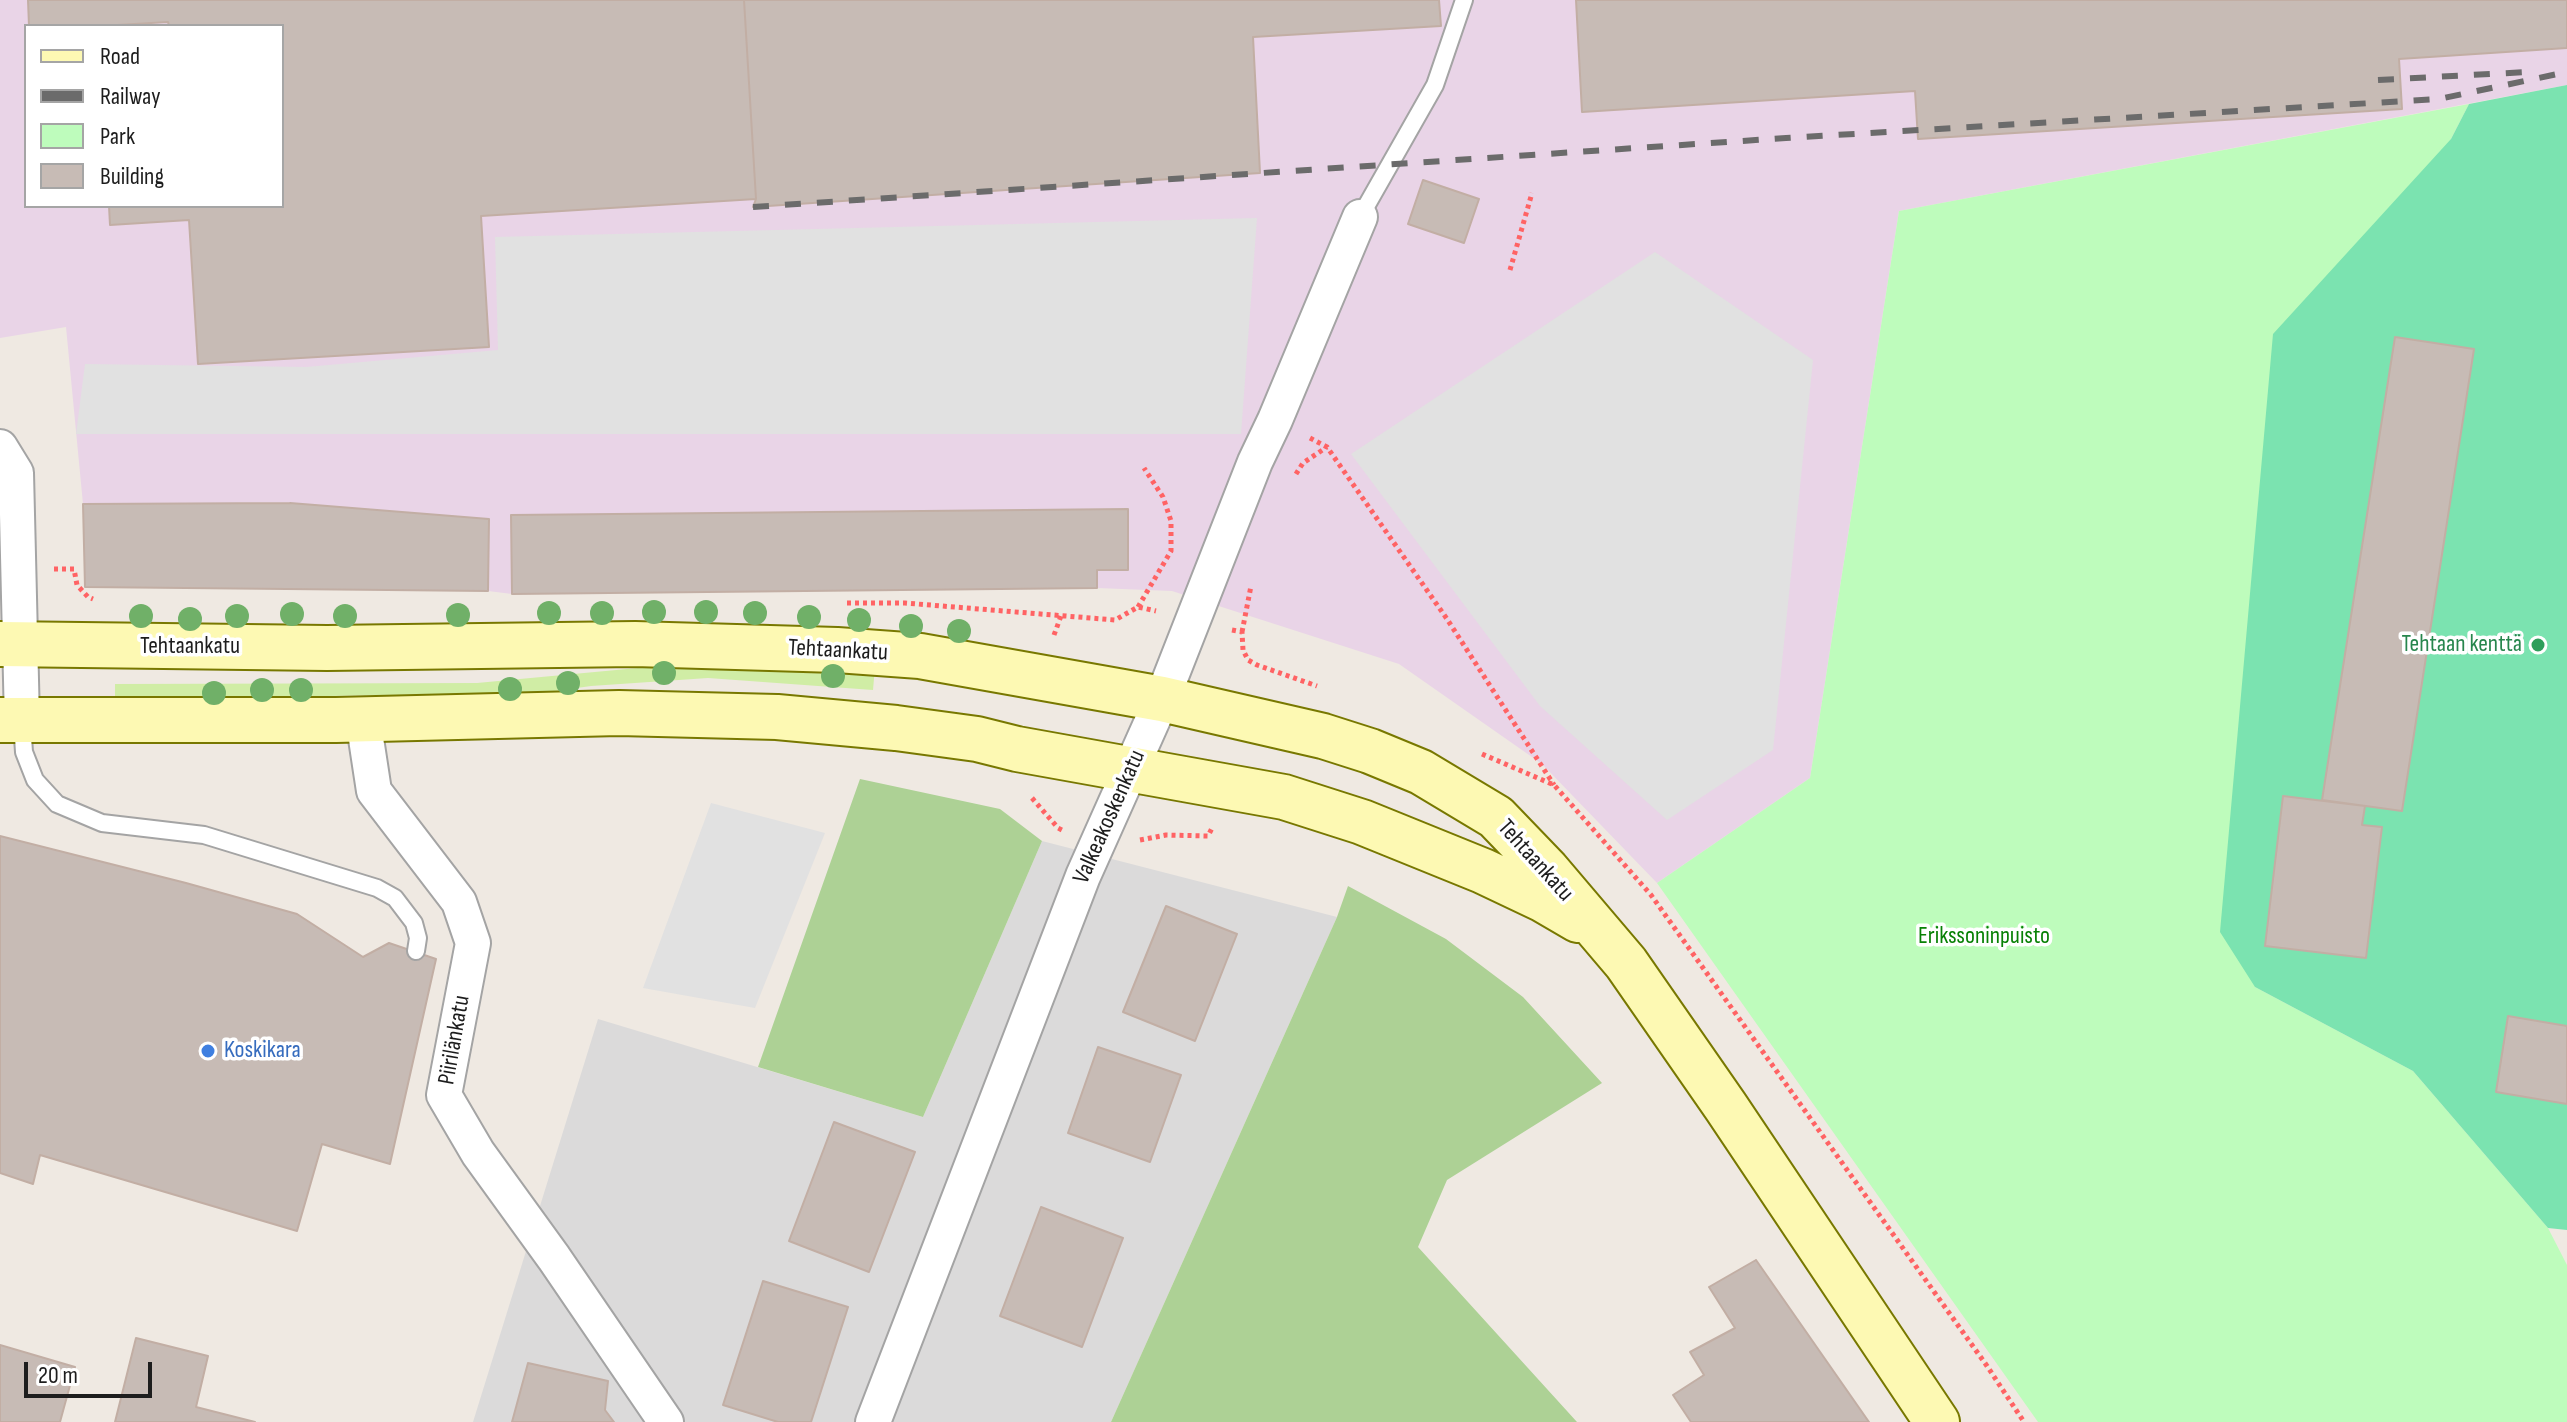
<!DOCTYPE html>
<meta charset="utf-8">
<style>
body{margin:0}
#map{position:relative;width:2567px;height:1422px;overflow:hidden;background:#efe9e2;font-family:"Sofia Sans Condensed",sans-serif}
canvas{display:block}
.legend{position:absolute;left:24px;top:24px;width:260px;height:184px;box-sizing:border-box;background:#fff;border:2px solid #a5a5a5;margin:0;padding:10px 14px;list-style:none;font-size:24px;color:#1d1d1d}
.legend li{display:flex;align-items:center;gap:16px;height:40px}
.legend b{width:40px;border:2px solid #a5a5a5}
.scale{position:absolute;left:24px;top:1362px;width:128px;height:36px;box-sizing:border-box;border:4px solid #1d1d1d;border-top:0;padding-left:10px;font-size:24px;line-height:28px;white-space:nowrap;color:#1d1d1d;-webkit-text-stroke:6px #fff;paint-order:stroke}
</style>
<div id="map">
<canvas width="2567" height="1422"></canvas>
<ul class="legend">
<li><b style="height:10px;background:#fdf9b3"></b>Road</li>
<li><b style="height:10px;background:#6b6b6b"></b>Railway</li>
<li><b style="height:22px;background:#befcbc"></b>Park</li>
<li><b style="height:22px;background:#c7bbb5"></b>Building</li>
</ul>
<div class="scale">20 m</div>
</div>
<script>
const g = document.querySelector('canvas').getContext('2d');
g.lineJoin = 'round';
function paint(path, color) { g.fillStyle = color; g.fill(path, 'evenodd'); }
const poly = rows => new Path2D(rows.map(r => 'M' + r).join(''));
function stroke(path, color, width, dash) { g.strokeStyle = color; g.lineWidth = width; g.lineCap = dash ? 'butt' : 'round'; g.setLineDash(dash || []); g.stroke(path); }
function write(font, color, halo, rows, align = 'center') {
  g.font = font + ' "Sofia Sans Condensed",sans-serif'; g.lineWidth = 7; g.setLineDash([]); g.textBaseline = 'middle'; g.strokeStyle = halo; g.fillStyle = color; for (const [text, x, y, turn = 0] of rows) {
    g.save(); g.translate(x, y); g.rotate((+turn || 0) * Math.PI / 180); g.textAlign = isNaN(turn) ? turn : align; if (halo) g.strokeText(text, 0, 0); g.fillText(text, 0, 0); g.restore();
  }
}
paint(poly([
 [1042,841,1337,917,1111,1422,473,1422,598,1019,923,1117]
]), '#dbdada');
paint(poly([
 [0,0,2567,0,2567,85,1899,211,1810,778,1657,883,1542,764,1399,664,1172,591,1097,588,512,594,488,591,85,587,83,504,66,327,0,338],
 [26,26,282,26,282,206,26,206]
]), '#e9d4e7');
paint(poly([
 [734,659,875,667,873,690,708,678,591,686,542,693,115,699,115,684,477,683]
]), '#d0eda5');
paint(poly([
 [860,779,1000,809,1042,841,923,1117,758,1067],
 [1348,886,1446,939,1523,997,1602,1083,1447,1180,1418,1247,1577,1422,1111,1422,1337,917]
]), '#add195');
paint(poly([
 [2469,104,2451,139,2255,987,2413,1071,2548,1228,2567,1265,2567,1422,2038,1422,1657,883,1810,778,1899,211]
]), '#befcbc');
paint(poly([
 [2567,85,2567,1230,2548,1228,2413,1071,2255,987,2220,932,2273,334,2451,139,2469,104]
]), '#7be3b0');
paint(poly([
 [1257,218,1241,434,76,434,85,364,306,367,498,350,495,237],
 [1655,252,1813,360,1773,750,1667,820,1540,706,1351,454],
 [711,803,825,833,755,1008,643,988]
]), '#e1e1e1');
const building = poly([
 [28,0,744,0,756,199,481,216,489,347,198,364,189,220,110,225,109,206,282,206,282,26,169,26,168,22,101,26,29,26,28,0],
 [744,0,1439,0,1441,26,1253,37,1260,173,753,207,756,199,744,0],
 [1576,0,2567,0,2567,48,2399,59,2402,109,1918,139,1915,91,1582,112,1576,0],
 [1423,180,1479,199,1464,243,1408,224,1423,180],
 [2395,337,2474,349,2402,811,2322,800,2395,337],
 [290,503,489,519,488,591,85,587,83,504,290,503],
 [1128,509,1128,570,1097,570,1097,588,512,594,511,515,1128,509],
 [2283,796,2365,806,2362,825,2382,827,2366,958,2265,946,2283,796],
 [0,836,186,883,297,914,363,957,389,943,436,959,390,1164,322,1144,297,1231,40,1155,33,1184,0,1173,0,836],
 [1166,906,1237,934,1195,1041,1123,1012,1166,906],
 [2508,1016,2567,1026,2567,1104,2496,1092,2508,1016],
 [1098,1047,1181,1075,1150,1162,1068,1133,1098,1047],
 [834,1122,915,1152,869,1272,789,1241,834,1122],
 [1041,1207,1123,1238,1082,1347,1000,1316,1041,1207],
 [1756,1260,1869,1422,1691,1422,1673,1395,1704,1375,1690,1352,1735,1328,1709,1287,1756,1260],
 [763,1281,848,1307,811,1422,778,1422,723,1405,763,1281],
 [136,1338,208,1356,196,1407,255,1422,115,1422,136,1338],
 [0,1345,75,1367,60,1422,0,1422,0,1345],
 [528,1363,608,1381,605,1410,614,1422,512,1422,528,1363]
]);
paint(building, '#c7bbb5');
stroke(building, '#c2aea4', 2);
const lane = poly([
 [1360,217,1435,85,1464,0],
 [22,722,24,752,35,780,57,804,102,823,204,835,377,888,395,898,414,923,418,938,416,951]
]);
const street = poly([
 [0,447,16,473,22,721],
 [363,719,374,791,459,902,473,943,444,1095,478,1153,554,1258,666,1422],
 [873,1422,1083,876,1162,699,1255,462,1275,420,1360,217]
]);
const secondary = poly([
 [0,644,327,648,635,644,837,650,920,656,1162,699,1323,736,1370,751,1421,772,1496,817,1547,870,1626,963,1726,1107,1937,1422],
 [0,720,336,720,619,713,777,717,896,728,977,739,1017,749,1284,797,1362,822,1483,871,1542,899,1578,920]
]);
stroke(lane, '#a4a4a4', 20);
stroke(street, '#a4a4a4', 38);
stroke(secondary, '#787800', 48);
stroke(poly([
 [1510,270,1532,193],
 [1310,438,1327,447,1447,619,1554,785],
 [1296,474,1303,463,1327,447],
 [54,569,74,569,77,585,88,597,93,599],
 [847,603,905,603,1115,620,1138,607,1156,611],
 [1138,607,1171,551,1171,521,1163,497,1144,468],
 [1232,630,1242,632,1243,650,1248,660,1257,665,1317,686],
 [1242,632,1251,586],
 [1054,635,1061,616],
 [1482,754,1554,785,1651,895,1987,1366,2024,1422],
 [1032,798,1058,828,1064,831],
 [1140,840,1166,835,1208,836,1212,828]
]), '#ff6364', 5, [4, 4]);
stroke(lane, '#fff', 16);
stroke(street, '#fff', 34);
stroke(secondary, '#fdf9b3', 44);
stroke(poly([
 [2378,80,2527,72],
 [753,207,1786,138,2439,99,2567,72]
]), '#6b6b6b', 6, [16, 16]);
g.fillStyle = '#70b068';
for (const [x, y] of [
 [654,612],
 [706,612],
 [549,613],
 [602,613],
 [755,613],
 [292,614],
 [458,615],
 [141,616],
 [237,616],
 [345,616],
 [809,617],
 [190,619],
 [859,620],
 [911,626],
 [959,631],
 [664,673],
 [833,676],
 [568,683],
 [510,689],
 [262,690],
 [301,690],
 [214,693]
]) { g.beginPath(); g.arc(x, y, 12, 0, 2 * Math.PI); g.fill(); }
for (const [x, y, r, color] of [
 [2538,645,8,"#2e9e5b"],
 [208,1051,8,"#3f7fe0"]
]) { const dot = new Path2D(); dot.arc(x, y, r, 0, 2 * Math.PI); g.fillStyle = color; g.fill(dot); stroke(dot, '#fff', 3); }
write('24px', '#27864d', '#fff', [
 ["Tehtaan kenttä",2522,645]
], 'right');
write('24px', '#1d1d1d', '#fff', [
 ["Tehtaankatu",190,647],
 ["Tehtaankatu",838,651,3],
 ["Valkeakoskenkatu",1110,817,-66],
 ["Tehtaankatu",1535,861,48],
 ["Piirilänkatu",455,1040,-80]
]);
write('24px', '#088105', '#fff', [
 ["Erikssoninpuisto",1984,937]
]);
write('24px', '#366cbe', '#fff', [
 ["Koskikara",224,1051]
], 'left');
</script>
